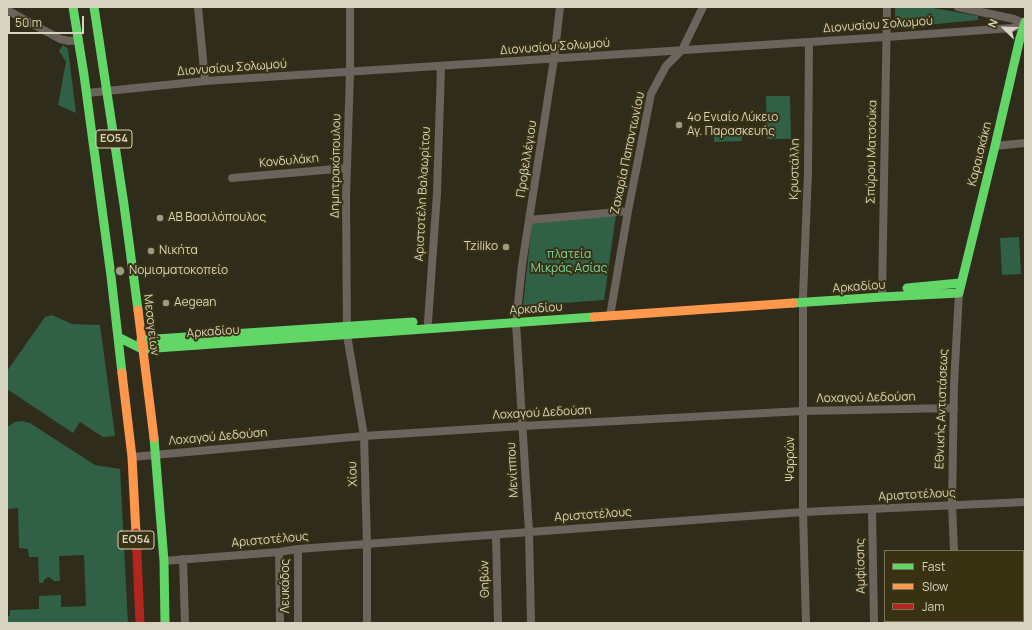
<!DOCTYPE html>
<meta charset="utf-8">
<style>
body{margin:0}
#map{position:relative;width:1032px;height:630px;overflow:hidden;background:#302c1b;font-family:Manrope,sans-serif}
canvas{display:block}
.frame{position:absolute;inset:0;border:8px solid #d7d3c1;pointer-events:none}
.legend{position:absolute;left:884px;top:550px;width:140px;height:72px;box-sizing:border-box;background:#393212;border:1px solid #787258;margin:0;padding:5px 7px;list-style:none;font-size:12px;color:#d7d3c1}
.legend li{display:flex;align-items:center;gap:8px;height:20px}
.legend b{width:20px;border:1px solid #787258}
.north{position:absolute;left:984px;top:8px;width:40px;height:40px;-webkit-text-stroke:3px #393212;paint-order:stroke;rotate:293deg;font-size:11px;font-weight:700;line-height:16px;text-align:center;color:#d7d3c1}
.north::after{content:'';display:block;margin:auto;width:14px;height:18px;background:#d7d3c1;clip-path:polygon(50% 0,100% 100%,50% 72%,0 100%)}
.scale{position:absolute;left:8px;top:16px;width:76px;height:18px;box-sizing:border-box;border:2px solid #d7d3c1;border-top:0;padding-left:5px;font-size:12px;line-height:14px;white-space:nowrap;color:#d7d3c1;-webkit-text-stroke:3px #393212;paint-order:stroke}
</style>
<div id="map">
<canvas width="1032" height="630"></canvas>
<div class="frame"></div>
<ul class="legend">
<li><b style="height:5px;background:#63d668"></b>Fast</li>
<li><b style="height:5px;background:#ff974d"></b>Slow</li>
<li><b style="height:5px;background:#b3261e"></b>Jam</li>
</ul>
<div class="north">N</div>
<div class="scale">50 m</div>
</div>
<script>
const g = document.querySelector('canvas').getContext('2d');
g.lineJoin = 'round';
function paint(path, color) { g.fillStyle = color; g.fill(path, 'evenodd'); }
const poly = rows => new Path2D(rows.map(r => 'M' + r).join(''));
function stroke(path, color, width, dash) { g.strokeStyle = color; g.lineWidth = width; g.lineCap = dash ? 'butt' : 'round'; g.setLineDash(dash || []); g.stroke(path); }
function write(font, color, halo, rows, align = 'center') {
  g.font = font + ' Manrope,sans-serif'; g.lineWidth = 4; g.setLineDash([]); g.textBaseline = 'middle'; g.strokeStyle = halo; g.fillStyle = color; for (const [text, x, y, turn = 0] of rows) {
    g.save(); g.translate(x, y); g.rotate((+turn || 0) * Math.PI / 180); g.textAlign = isNaN(turn) ? turn : align; if (halo) g.strokeText(text, 0, 0); g.fillText(text, 0, 0); g.restore();
  }
}
paint(poly([
 [895,7,928,7,978,16,978,20,895,28],
 [63,45,68,49,76,113,58,105,66,62,59,51],
 [766,96,790,96,791,139,767,139],
 [741,126,742,141,714,142,714,127],
 [616,215,604,300,523,306,532,223],
 [1019,237,1021,274,1002,275,1000,238],
 [52,315,72,324,100,325,115,436,103,437,80,422,73,433,7,389,7,371,45,317],
 [22,421,30,423,95,465,120,469,128,623,7,623,7,616,10,616,10,610,39,609,39,596,61,595,61,607,86,606,84,555,59,556,60,581,54,581,52,579,48,577,44,580,43,583,39,583,38,557,29,557,28,549,19,548,18,508,7,509,7,427,15,422]
]), '#306045');
stroke(poly([
 [198,7,205,81],
 [350,7,350,72,346,197,347,335,364,436,367,545,367,623],
 [958,7,1014,19,1025,24],
 [7,10,60,39,69,41,79,40],
 [87,93,205,81,886,37,1012,28,1024,24],
 [995,146,1025,143],
 [232,178,347,168],
 [529,220,628,211],
 [882,297,887,7],
 [610,316,628,211,651,94,666,66,682,50,703,7],
 [428,322,437,193,441,67],
 [132,457,364,436,522,426,803,411,954,408],
 [872,509,874,623],
 [496,535,498,623],
 [298,549,298,623],
 [954,551,952,505,954,384,959,293],
 [279,552,280,623],
 [183,559,185,623],
 [164,561,279,552,298,549,803,512,1025,502],
 [956,621,956,623],
 [1006,621,1013,623],
 [531,623,529,532,516,323,522,265,554,59,560,7],
 [806,623,803,512,803,296,808,172,809,42]
]), '#6c645c', 8);
stroke(poly([
 [73,7,84,75,111,276,122,373],
 [94,7,124,205,138,310],
 [907,288,960,283],
 [793,303,882,297,959,293,995,146,1020,38,1025,22],
 [118,337,142,349,594,317],
 [141,340,413,322],
 [154,438,164,561,165,623]
]), '#63d668', 9);
stroke(poly([
 [138,310,154,438],
 [594,317,793,303],
 [122,373,132,457,136,533]
]), '#ff974d', 9);
stroke(poly([
 [136,533,140,623]
]), '#b3261e', 9);
for (const [x, y, r, color] of [
 [679,125,4,"#9d9987"],
 [160,218,4,"#9d9987"],
 [506,247,4,"#9d9987"],
 [151,251,4,"#9d9987"],
 [120,271,5,"#9d9987"],
 [166,303,4,"#9d9987"]
]) { const dot = new Path2D(); dot.arc(x, y, r, 0, 2 * Math.PI); g.fillStyle = color; g.fill(dot); stroke(dot, '#393212', 1.5); }
for (const [x, y, w] of [
 [114,139,36],
 [136,540,36]
]) { const box = new Path2D(); box.roundRect(x - w / 2, y - 9, w, 18, 3); g.fillStyle = '#393212'; g.fill(box); stroke(box, '#d7d3c1', 1); }
write('bold 11px', '#d7d3c1', null, [
 ["ΕΟ54",114,139],
 ["ΕΟ54",136,540]
]);
write('12px', '#d7d3c1', '#393212', [
 ["Διονυσίου Σολωμού",878,25,-4],
 ["Διονυσίου Σολωμού",555,47,-4],
 ["Διονυσίου Σολωμού",232,68,-4],
 ["Σπύρου Ματσούκα",872,152,-89],
 ["Ζαχαρία Παπαντωνίου",628,153,-78],
 ["Καραισκάκη",980,154,-76],
 ["Προβελλέγιου",527,159,-81],
 ["Κονδυλάκη",289,161,-5],
 ["Δημητρακόπουλου",336,166,-89],
 ["Κρυστάλλη",795,169,-89],
 ["Αριστοτέλη Βαλαωρίτου",423,194,-87],
 ["Αρκαδίου",859,287,-4],
 ["Αρκαδίου",536,309,-4],
 ["Μεσογείων",151,325,83],
 ["Αρκαδίου",213,332,-4],
 ["Λοχαγού Δεδούση",866,398,-1],
 ["Εθνικής Αντιστάσεως",942,409,-88],
 ["Λοχαγού Δεδούση",542,413,-3],
 ["Λοχαγού Δεδούση",218,437,-5],
 ["Ψαρρών",791,459,-90],
 ["Μενίππου",513,470,-93],
 ["Χίου",353,474,-92],
 ["Αριστοτέλους",917,495,-3],
 ["Αριστοτέλους",593,515,-4],
 ["Αριστοτέλους",270,540,-5],
 ["Αμφίσσης",861,566,-91],
 ["Θηβών",485,579,-91],
 ["Λευκάδος",286,586,-90]
]);
write('12px', '#d7d3c1', '#393212', [
 ["4ο Ενιαίο Λύκειο",687,118],
 ["Αγ. Παρασκευής",687,132],
 ["ΑΒ Βασιλόπουλος",168,218],
 ["Tziliko",498,247,"right"],
 ["Νικήτα",159,251],
 ["Νομισματοκοπείο",129,271],
 ["Aegean",174,303]
], 'left');
write('12px', '#78d5a6', '#393212', [
 ["πλατεία",569,255],
 ["Μικράς Ασίας",569,269]
]);
</script>
